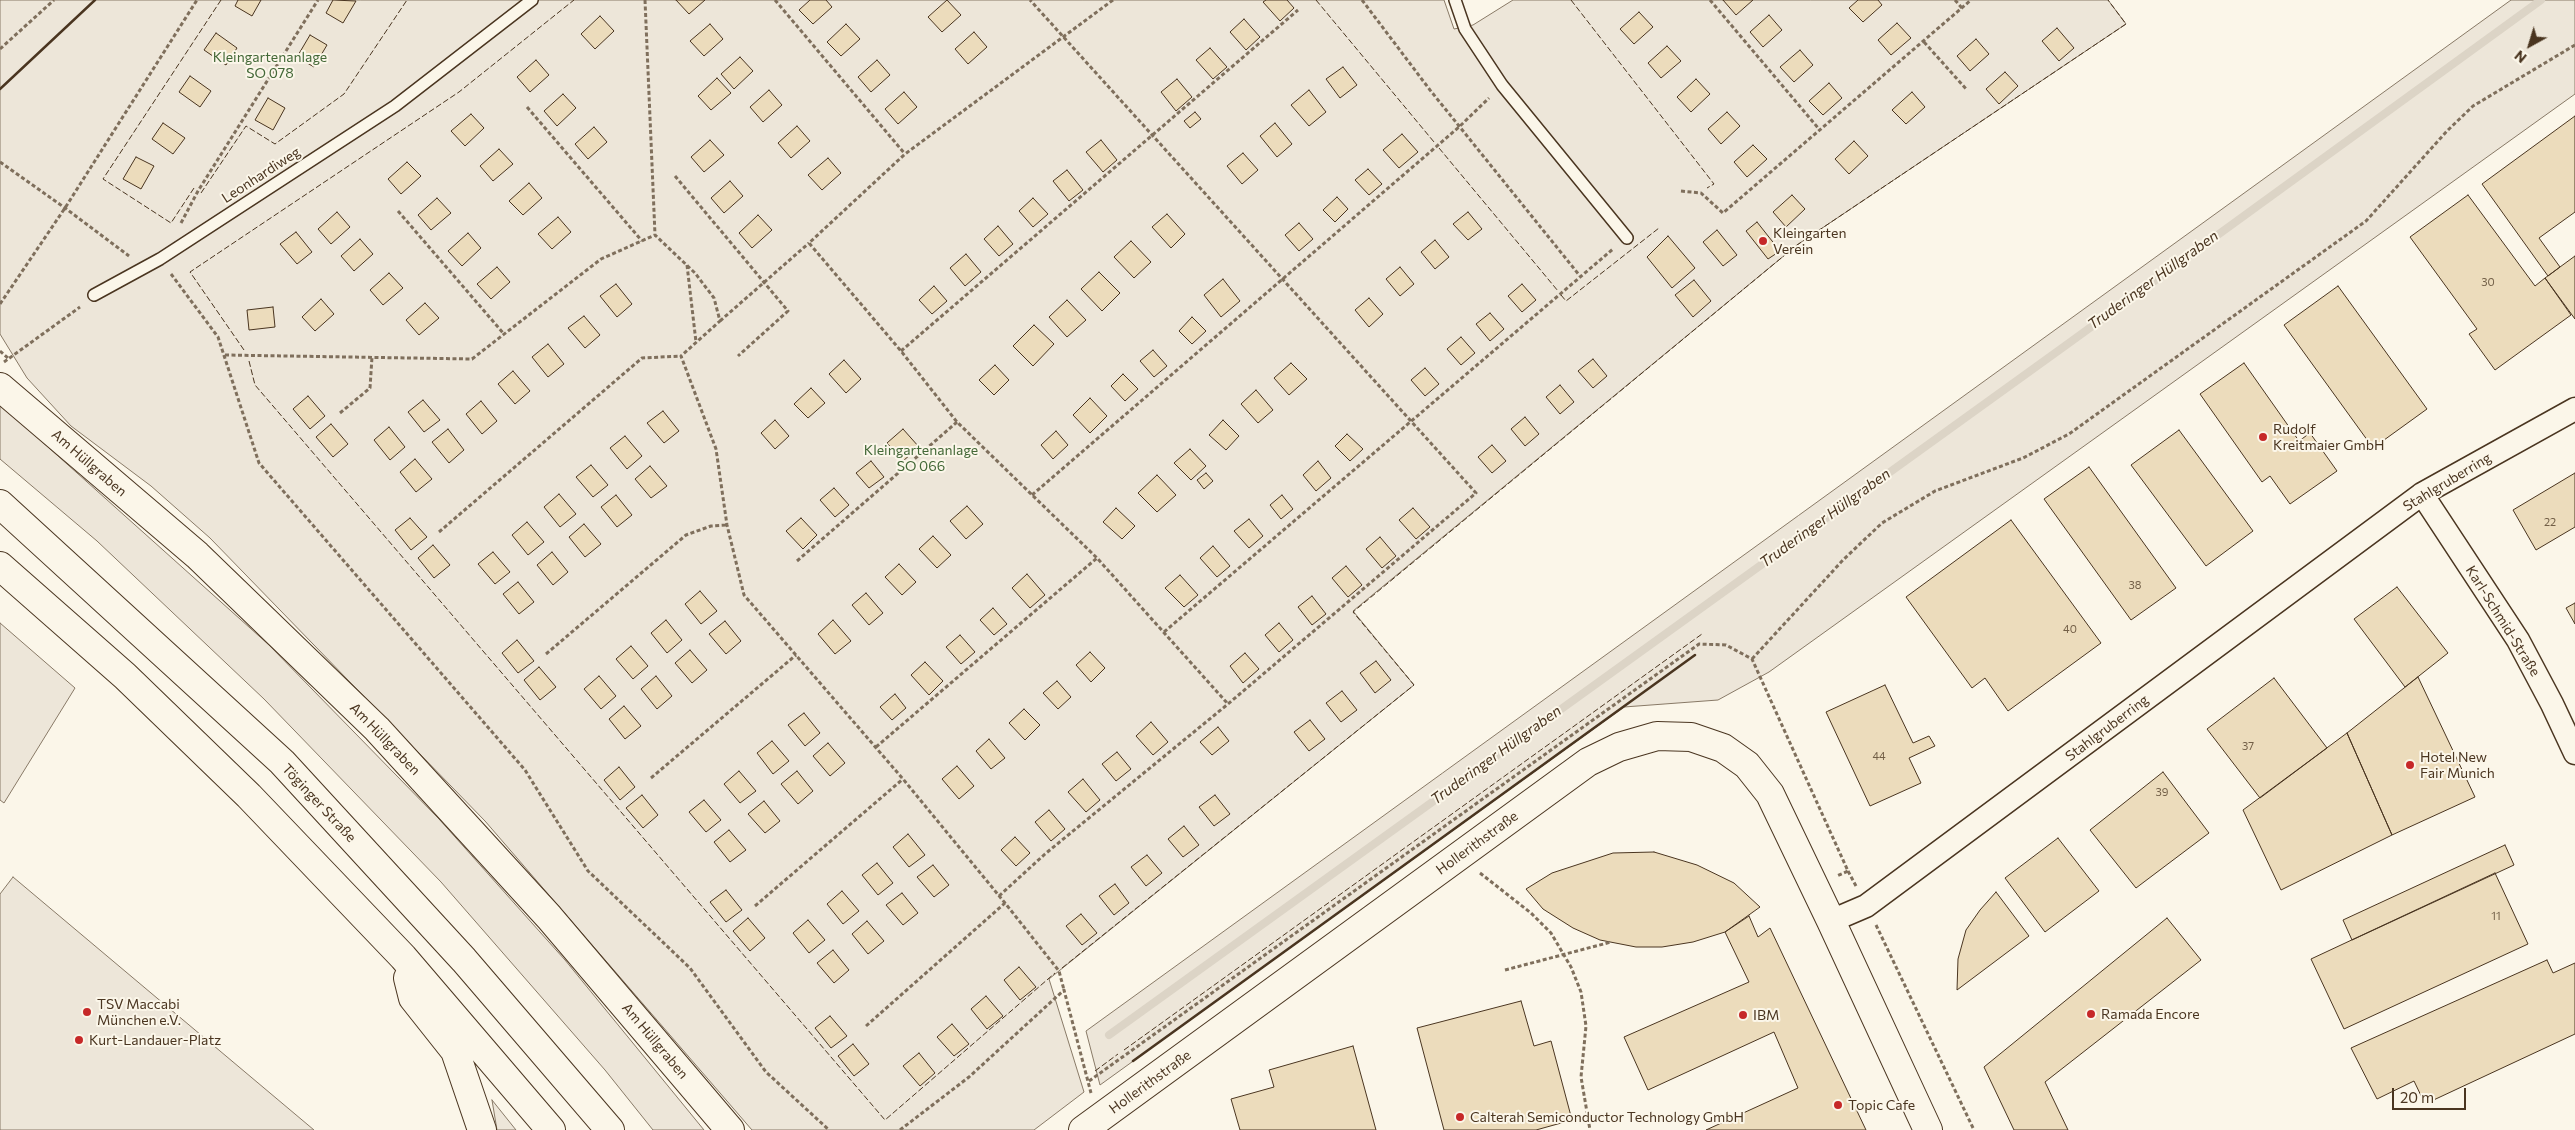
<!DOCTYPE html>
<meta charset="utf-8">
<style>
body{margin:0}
#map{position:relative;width:2575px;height:1130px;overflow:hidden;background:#fbf6e9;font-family:Commissioner,sans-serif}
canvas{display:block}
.north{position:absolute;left:2505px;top:20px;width:50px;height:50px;-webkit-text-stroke:4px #fbf6e9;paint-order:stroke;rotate:219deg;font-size:14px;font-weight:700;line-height:20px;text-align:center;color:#4a3520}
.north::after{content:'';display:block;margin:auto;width:18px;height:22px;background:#4a3520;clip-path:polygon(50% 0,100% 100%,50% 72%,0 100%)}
.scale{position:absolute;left:2392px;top:1088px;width:74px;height:22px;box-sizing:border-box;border:2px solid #4a3520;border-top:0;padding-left:6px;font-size:15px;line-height:18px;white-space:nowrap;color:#4a3520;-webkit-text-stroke:4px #fbf6e9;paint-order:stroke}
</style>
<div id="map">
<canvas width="2575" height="1130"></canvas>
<div class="north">N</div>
<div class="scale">20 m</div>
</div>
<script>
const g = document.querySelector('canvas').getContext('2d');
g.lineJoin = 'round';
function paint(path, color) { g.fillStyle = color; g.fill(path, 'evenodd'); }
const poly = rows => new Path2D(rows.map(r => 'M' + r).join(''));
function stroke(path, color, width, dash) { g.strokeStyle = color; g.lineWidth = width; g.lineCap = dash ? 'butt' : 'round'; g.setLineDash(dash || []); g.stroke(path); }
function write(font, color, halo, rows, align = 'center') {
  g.font = font + ' Commissioner,sans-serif'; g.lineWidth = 4; g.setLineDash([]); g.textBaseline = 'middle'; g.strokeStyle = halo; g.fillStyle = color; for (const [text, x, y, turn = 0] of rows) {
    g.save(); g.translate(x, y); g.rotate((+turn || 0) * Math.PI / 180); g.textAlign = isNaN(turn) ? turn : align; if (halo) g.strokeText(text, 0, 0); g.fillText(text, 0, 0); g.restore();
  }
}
const green = poly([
 [0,0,1444,0,1454,29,1473,25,1513,0,2108,0,2126,24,1797,245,1353,611,1414,685,1049,979,1084,1092,1034,1130,752,1130,485,821,210,538,151,486,71,426,27,378,0,334,0,0],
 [2511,0,2575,0,2575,94,1769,672,1718,700,1624,707,1100,1085,1086,1031,2511,0],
 [0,404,269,645,439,819,565,960,704,1130,653,1130,605,1070,441,882,264,699,97,541,0,459,0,404],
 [0,623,75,688,4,803,0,800,0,623],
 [13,877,314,1130,0,1130,0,894,13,877],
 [492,1100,516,1130,497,1130,492,1100]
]);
paint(green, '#ede6d9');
stroke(green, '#887966', 1);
stroke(poly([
 [1109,1035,2069,343,2541,0]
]), '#dcd4c6', 8);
const building = poly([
 [238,0,261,0,252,16,235,6,238,0],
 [333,0,356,1,343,23,326,13,333,0],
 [676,0,705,0,689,14,676,0],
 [810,0,826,0,832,7,813,24,799,10,810,0],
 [947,0,961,15,942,32,928,17,947,0],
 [1266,0,1287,0,1294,8,1280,21,1263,2,1266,0],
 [1723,0,1753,0,1736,15,1723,0],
 [1858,0,1878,0,1882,5,1863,22,1849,8,1858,0],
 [1639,12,1653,27,1634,44,1620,29,1639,12],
 [1769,15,1782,30,1763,47,1750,32,1769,15],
 [600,16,614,31,595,49,581,34,600,16],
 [1244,19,1260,37,1246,50,1230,32,1244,19],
 [1897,23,1911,38,1891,55,1878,40,1897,23],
 [710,24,723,39,704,56,690,41,710,24],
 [846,24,860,39,841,56,827,42,846,24],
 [2057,28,2074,48,2059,61,2042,41,2057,28],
 [974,32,987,47,968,64,955,49,974,32],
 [216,33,237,48,226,65,204,50,216,33],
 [310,35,327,45,314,67,297,57,310,35],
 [1976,39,1989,54,1970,71,1957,56,1976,39],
 [1667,46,1681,61,1661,78,1648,63,1667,46],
 [1210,48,1227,67,1213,79,1196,60,1210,48],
 [1800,50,1813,65,1794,82,1780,67,1800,50],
 [740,57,753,71,734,89,721,74,740,57],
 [536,60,549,75,530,92,517,77,536,60],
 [877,60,890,75,871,92,858,77,877,60],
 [1343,67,1357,85,1340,98,1326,79,1343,67],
 [2005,72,2018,86,1999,104,1986,89,2005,72],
 [190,76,211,91,200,107,179,92,190,76],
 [717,78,731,93,711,110,698,96,717,78],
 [1177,79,1192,97,1176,111,1161,92,1177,79],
 [1696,79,1710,94,1691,112,1677,97,1696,79],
 [1829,83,1842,98,1823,115,1809,101,1829,83],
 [769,90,782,105,763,122,750,107,769,90],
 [1309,90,1326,112,1309,126,1291,105,1309,90],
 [904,92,917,107,898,124,885,109,904,92],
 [1912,92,1925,107,1906,124,1892,110,1912,92],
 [563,94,576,108,557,126,544,111,563,94],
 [268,98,285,108,273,130,255,120,268,98],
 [1195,112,1201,119,1190,128,1184,121,1195,112],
 [1727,112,1740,126,1721,144,1708,129,1727,112],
 [471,114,484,128,465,146,451,131,471,114],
 [2575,116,2575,212,2539,238,2560,267,2548,276,2482,184,2575,116],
 [163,123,185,138,173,154,152,139,163,123],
 [1275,123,1292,144,1277,157,1260,136,1275,123],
 [797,126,810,141,791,158,778,143,797,126],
 [594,127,607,142,588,159,575,144,594,127],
 [1402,134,1418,152,1399,168,1383,150,1402,134],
 [710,140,724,155,704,172,691,157,710,140],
 [1101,140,1117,160,1103,172,1086,152,1101,140],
 [1854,141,1868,156,1849,174,1835,159,1854,141],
 [1753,145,1767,159,1747,177,1734,162,1753,145],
 [499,149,513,164,493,181,480,166,499,149],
 [1243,153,1258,170,1242,184,1227,166,1243,153],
 [136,157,154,166,141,189,123,179,136,157],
 [828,158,841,173,822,190,808,175,828,158],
 [407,162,421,176,401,194,388,179,407,162],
 [1368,169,1382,184,1369,195,1355,180,1368,169],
 [1067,170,1083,190,1069,201,1053,181,1067,170],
 [730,181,743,196,724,213,711,198,730,181],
 [529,183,542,198,523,215,509,201,529,183],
 [1792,195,1805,209,1786,227,1773,212,1792,195],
 [2468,195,2535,286,2545,278,2571,315,2495,370,2469,334,2477,329,2410,237,2468,195],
 [1337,197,1348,209,1335,222,1323,210,1337,197],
 [437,198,451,213,431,230,418,215,437,198],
 [1033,198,1048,214,1033,227,1019,211,1033,198],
 [337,212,350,227,331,244,318,229,337,212],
 [1468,212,1482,229,1468,240,1453,224,1468,212],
 [1167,214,1185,234,1171,248,1152,227,1167,214],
 [758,215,772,230,752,248,739,233,758,215],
 [558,217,571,232,552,249,538,234,558,217],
 [1757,222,1780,251,1768,259,1746,231,1757,222],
 [1299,223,1313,239,1299,251,1285,235,1299,223],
 [998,226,1013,244,999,256,984,239,998,226],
 [1717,230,1737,255,1723,266,1703,242,1717,230],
 [296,232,312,252,297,264,280,244,296,232],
 [468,233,481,248,462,266,448,251,468,233],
 [1668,236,1695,268,1672,288,1647,257,1668,236],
 [360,239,373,254,354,271,341,256,360,239],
 [1435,240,1449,257,1435,269,1421,252,1435,240],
 [1131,241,1151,262,1134,278,1114,257,1131,241],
 [966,254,981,272,965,286,950,268,966,254],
 [2575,256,2575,319,2545,278,2575,256],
 [497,267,510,282,491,299,477,284,497,267],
 [1400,267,1414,284,1400,296,1386,279,1400,267],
 [1099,272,1120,293,1102,311,1081,289,1099,272],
 [389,273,403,288,383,305,370,290,389,273],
 [1223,279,1240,301,1221,317,1204,295,1223,279],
 [1694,280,1711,301,1693,317,1675,295,1694,280],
 [616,284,632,304,617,317,600,296,616,284],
 [1522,284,1536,300,1522,312,1508,296,1522,284],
 [934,286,947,301,932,314,919,300,934,286],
 [2338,286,2427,409,2373,448,2284,325,2338,286],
 [1369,298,1383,314,1369,327,1355,310,1369,298],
 [321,299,334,314,315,331,302,317,321,299],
 [1067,300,1086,320,1067,337,1049,317,1067,300],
 [425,303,439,318,419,335,406,320,425,303],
 [273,307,275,327,249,330,247,310,273,307],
 [1490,313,1504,329,1490,341,1476,324,1490,313],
 [584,316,600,335,585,348,568,328,584,316],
 [1192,317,1206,331,1192,344,1179,331,1192,317],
 [1034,325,1054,344,1033,366,1013,346,1034,325],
 [1461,337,1475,353,1461,365,1447,349,1461,337],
 [548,344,564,364,548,377,532,357,548,344],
 [1153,350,1167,366,1154,377,1140,361,1153,350],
 [1593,359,1607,376,1593,388,1578,371,1593,359],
 [844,360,861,379,846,393,829,374,844,360],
 [1291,363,1307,379,1289,395,1274,378,1291,363],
 [2244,363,2299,441,2310,433,2337,471,2290,504,2270,476,2262,482,2200,394,2244,363],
 [995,365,1009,380,994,395,979,380,995,365],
 [1425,368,1439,384,1425,396,1411,380,1425,368],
 [513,371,530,391,515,404,498,384,513,371],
 [1123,374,1138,389,1125,401,1111,386,1123,374],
 [1560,385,1574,402,1560,414,1546,397,1560,385],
 [811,388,825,403,808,418,794,404,811,388],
 [1256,390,1273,410,1258,423,1241,404,1256,390],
 [308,396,325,416,310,429,293,409,308,396],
 [1090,398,1107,416,1090,433,1073,415,1090,398],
 [423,400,440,420,424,432,408,412,423,400],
 [481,401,497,421,482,434,466,414,481,401],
 [663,411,679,431,664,443,647,423,663,411],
 [1525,417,1539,434,1525,446,1511,429,1525,417],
 [775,420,789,436,775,449,761,433,775,420],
 [1223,420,1239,436,1226,450,1209,435,1223,420],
 [331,424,348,444,333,457,316,437,331,424],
 [389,427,405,447,390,460,374,440,389,427],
 [448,429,464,450,449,463,432,442,448,429],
 [903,429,919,447,903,461,887,443,903,429],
 [2179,430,2253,531,2206,566,2131,465,2179,430],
 [1056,431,1068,445,1053,459,1041,445,1056,431],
 [1347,434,1363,449,1350,461,1335,446,1347,434],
 [625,436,642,456,627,469,610,448,625,436],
 [1492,445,1506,461,1492,473,1478,457,1492,445],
 [1190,449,1206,466,1191,480,1174,463,1190,449],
 [415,459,432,479,416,492,400,472,415,459],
 [871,461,884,477,869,488,856,473,871,461],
 [1318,461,1331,478,1316,491,1303,475,1318,461],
 [591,465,608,485,593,497,576,477,591,465],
 [650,466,667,486,651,498,635,479,650,466],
 [2089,467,2176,588,2131,620,2044,499,2089,467],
 [1206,473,1213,481,1204,489,1197,480,1206,473],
 [2575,473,2575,527,2536,550,2513,510,2575,473],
 [1157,475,1176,495,1157,512,1138,493,1157,475],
 [834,488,849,505,835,517,820,500,834,488],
 [559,494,576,514,560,527,544,507,559,494],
 [616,495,632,515,617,527,601,507,616,495],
 [1282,495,1293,509,1281,519,1270,505,1282,495],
 [967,506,983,524,966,539,950,521,967,506],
 [1116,508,1135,526,1122,539,1103,522,1116,508],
 [1413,508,1430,527,1416,539,1399,520,1413,508],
 [410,518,427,537,411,550,395,530,410,518],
 [801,518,817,535,803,549,786,531,801,518],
 [1249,519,1263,536,1249,548,1234,531,1249,519],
 [2011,520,2101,643,2008,711,1985,678,1972,688,1906,597,2011,520],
 [527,522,544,542,528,555,512,535,527,522],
 [584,524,601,544,585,557,569,537,584,524],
 [933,536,951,555,937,568,919,549,933,536],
 [1380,537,1396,556,1382,568,1366,549,1380,537],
 [433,545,450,565,434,578,418,558,433,545],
 [1213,546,1230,566,1217,577,1200,558,1213,546],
 [493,552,510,572,495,584,478,564,493,552],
 [552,552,568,572,553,585,537,565,552,552],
 [899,564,916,582,902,595,885,577,899,564],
 [1346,566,1362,585,1348,597,1332,578,1346,566],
 [1027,574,1045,595,1030,608,1012,588,1027,574],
 [1180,575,1198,595,1184,607,1165,588,1180,575],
 [518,582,534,602,519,614,503,594,518,582],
 [2397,587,2448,653,2405,687,2354,619,2397,587],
 [700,591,717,611,701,624,685,604,700,591],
 [866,593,883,613,869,625,852,605,866,593],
 [1312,596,1326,614,1312,625,1298,607,1312,596],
 [2575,603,2575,624,2566,608,2575,603],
 [993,608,1007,624,994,635,980,620,993,608],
 [666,620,682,640,667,653,651,633,666,620],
 [833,620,851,641,835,654,818,634,833,620],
 [725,621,741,641,726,654,709,634,725,621],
 [1279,623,1293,640,1279,652,1265,635,1279,623],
 [960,635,975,652,961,664,946,647,960,635],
 [517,640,534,661,518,673,502,653,517,640],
 [631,646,648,666,633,679,616,659,631,646],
 [690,650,707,670,692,683,675,663,690,650],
 [1090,652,1105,668,1091,682,1076,665,1090,652],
 [1245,653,1259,669,1243,683,1230,666,1245,653],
 [1376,661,1391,680,1375,693,1360,673,1376,661],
 [925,662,943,681,929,695,911,675,925,662],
 [539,667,556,687,540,700,524,680,539,667],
 [599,676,616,696,601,709,584,689,599,676],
 [656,676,672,696,657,709,641,689,656,676],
 [2418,677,2475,797,2392,835,2347,733,2418,677],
 [2274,678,2327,748,2260,798,2207,729,2274,678],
 [1057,681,1071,697,1058,709,1043,693,1057,681],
 [1885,685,1913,743,1929,736,1935,746,1909,758,1921,783,1870,806,1826,712,1885,685],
 [1342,691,1357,710,1341,722,1326,703,1342,691],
 [895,694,906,708,892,720,880,707,895,694],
 [624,706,641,726,625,739,609,719,624,706],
 [1024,709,1040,725,1025,740,1009,723,1024,709],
 [804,713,820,733,805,746,788,725,804,713],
 [1310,720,1325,739,1309,751,1294,732,1310,720],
 [1151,722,1168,742,1153,755,1136,736,1151,722],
 [1218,727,1229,741,1212,755,1200,742,1218,727],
 [2347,733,2392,835,2281,890,2243,810,2347,733],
 [989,739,1005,758,991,769,976,751,989,739],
 [772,741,789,761,773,774,757,753,772,741],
 [828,743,845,763,830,776,813,756,828,743],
 [1117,752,1131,769,1116,781,1102,764,1117,752],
 [957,766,974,786,959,799,942,779,957,766],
 [619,767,635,787,620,800,604,780,619,767],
 [739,771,756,791,740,803,724,784,739,771],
 [797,771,813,791,798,804,781,784,797,771],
 [2163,772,2209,833,2136,888,2090,830,2163,772],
 [1083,779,1100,800,1086,812,1068,792,1083,779],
 [642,795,658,815,643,828,626,808,642,795],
 [1215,795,1230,814,1214,826,1199,807,1215,795],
 [704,800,721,820,706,832,689,812,704,800],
 [764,801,780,821,765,833,748,814,764,801],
 [1049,810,1065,829,1051,841,1035,822,1049,810],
 [1184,826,1199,845,1183,857,1168,839,1184,826],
 [729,830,746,850,730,862,714,842,729,830],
 [908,834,925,855,909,867,893,847,908,834],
 [1015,837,1030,853,1016,866,1001,850,1015,837],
 [2058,838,2099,891,2045,932,2005,878,2058,838],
 [2505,845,2514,865,2352,940,2343,920,2505,845],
 [1654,852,1697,865,1734,883,1760,907,1725,932,1693,942,1662,947,1636,947,1600,940,1573,928,1543,909,1526,889,1552,873,1613,853,1654,852],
 [1147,855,1162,873,1146,886,1131,867,1147,855],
 [877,863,893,883,878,895,862,875,877,863],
 [933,865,949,885,934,897,917,877,933,865],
 [2495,873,2528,944,2344,1029,2311,959,2495,873],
 [1115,884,1129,903,1114,915,1099,896,1115,884],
 [726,890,742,910,726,922,710,902,726,890],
 [842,891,859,911,843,924,827,904,842,891],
 [1996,892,2029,936,1957,990,1958,959,1966,930,1980,910,1996,892],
 [902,893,918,913,903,925,886,905,902,893],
 [1081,914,1097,933,1082,945,1066,926,1081,914],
 [1749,916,1758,937,1770,928,1866,1130,1706,1130,1798,1088,1774,1032,1648,1090,1624,1037,1749,982,1725,932,1749,916],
 [748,918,765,938,750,951,733,931,748,918],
 [2167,918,2201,960,2045,1082,2068,1130,2014,1130,1984,1067,2167,918],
 [808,920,825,940,809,953,793,933,808,920],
 [867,921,884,941,868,954,852,934,867,921],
 [833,950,849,970,834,983,817,963,833,950],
 [2547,960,2553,973,2575,963,2575,1034,2425,1104,2414,1081,2377,1099,2351,1048,2547,960],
 [1019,967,1036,987,1020,1000,1004,980,1019,967],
 [986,996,1003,1016,987,1029,971,1009,986,996],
 [1521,1001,1534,1046,1551,1041,1572,1120,1536,1130,1444,1130,1417,1028,1521,1001],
 [830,1016,847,1036,831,1048,815,1028,830,1016],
 [952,1024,969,1044,954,1056,937,1037,952,1024],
 [853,1044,869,1064,854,1076,838,1056,853,1044],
 [1353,1046,1376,1130,1240,1130,1231,1099,1274,1087,1269,1070,1353,1046],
 [919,1053,935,1073,920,1086,903,1066,919,1053]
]);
paint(building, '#ecdcbc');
stroke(building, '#4a3520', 1);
const lane = poly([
 [1455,0,1465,29,1502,85,1627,238],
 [94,295,160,259,395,106,532,0]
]);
const street = poly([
 [2422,494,2518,640,2552,704,2575,753],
 [1831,921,1866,906,2422,494,2575,409]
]);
const secondary = poly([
 [0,387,197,555,377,729,549,917,730,1130],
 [1083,1130,1588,762,1619,747,1657,736,1691,737,1723,748,1747,765,1770,794,1831,921,1928,1130]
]);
const highway = poly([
 [0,504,282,762,464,960,610,1130],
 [0,566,125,676,249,796,403,957,551,1130],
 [408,978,413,998,455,1051,482,1130]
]);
stroke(lane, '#4a3520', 14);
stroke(street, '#4a3520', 25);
stroke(secondary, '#4a3520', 30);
stroke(highway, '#4a3520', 30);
stroke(poly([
 [645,0,655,235,695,273,714,298,720,321,681,356,716,449,727,525,744,595,903,779,1005,903,1059,971,1064,990],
 [775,0,905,154],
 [1113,0,905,154,809,243,901,351,957,422,1097,558,1228,704],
 [1362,0,1430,90,1580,276],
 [1710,0,1819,129],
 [1955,0,1962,8],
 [1924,42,1967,90],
 [0,49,54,0],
 [527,107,642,241],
 [0,162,65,208,129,256],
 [675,176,788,311,738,356],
 [1681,191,1701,193,1723,213,1971,0],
 [398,211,504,334],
 [181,223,198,191,318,0],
 [687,265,696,342],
 [171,274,218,337,259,463,525,770,588,871,690,968,766,1072,829,1130],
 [0,304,65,208,197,0],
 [720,321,809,243],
 [0,351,9,359],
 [901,351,1298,10],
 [225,355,472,359,601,259,655,235],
 [4,362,80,307],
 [340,413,370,388,372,357],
 [1032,495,1459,127,1489,98],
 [439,532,642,358,681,356],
 [797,561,957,422],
 [1164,632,1613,249],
 [546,654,686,535,711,526,727,525],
 [1752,659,1843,560,1882,523,1935,491,2023,458,2069,434,2366,221,2447,131,2473,106,2575,45],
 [876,747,1097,558],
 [651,778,796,655],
 [1848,871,1856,886],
 [1480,873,1531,913,1551,933,1571,967,1581,992,1586,1026,1581,1077,1590,1130],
 [999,896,1045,854,1228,704,1476,493,1030,0],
 [755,906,903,779],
 [1876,925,1974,1130],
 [1505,970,1611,942],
 [866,1026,1005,903],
 [1089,1081,1699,644,1726,645,1752,659,1848,871,1837,876],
 [900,1130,969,1077,1064,990,1091,1093]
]), '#7f6f5c', 3, [4, 2.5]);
stroke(lane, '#fbf6e9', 11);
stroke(street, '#fbf6e9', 22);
stroke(secondary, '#fbf6e9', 28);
stroke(highway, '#fbf6e9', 28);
stroke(poly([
 [1316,0,1434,142],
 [1571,0,1714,184,1707,188],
 [1439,148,1558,291],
 [194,188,171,223,103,179,221,0],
 [201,193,246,126,275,144,344,94,407,0],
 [1561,295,1566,301,1659,228],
 [244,350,190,272,459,92,574,0],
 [249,361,255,385,885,1120,1055,973],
 [1062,968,1414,685,1353,612,1797,245,2126,24,2108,0],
 [1124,1050,1702,634],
 [1095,1071,1118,1054]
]), '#4a3520', 1, [6, 2.5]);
stroke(poly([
 [0,89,95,0],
 [1133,1061,1695,655]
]), '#4a3520', 2.5);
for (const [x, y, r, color] of [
 [1763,241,5,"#c62828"],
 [2263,437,5,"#c62828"],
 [2410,765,5,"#c62828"],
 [87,1012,5,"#c62828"],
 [2091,1014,5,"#c62828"],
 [1743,1015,5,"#c62828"],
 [79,1040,5,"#c62828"],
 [1838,1105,5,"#c62828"],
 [1460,1117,5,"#c62828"]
]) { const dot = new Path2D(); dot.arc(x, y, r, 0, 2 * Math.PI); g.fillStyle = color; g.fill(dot); stroke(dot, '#fbf6e9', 2); }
write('11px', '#725f47', null, [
 ["30",2488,282],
 ["22",2550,522],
 ["38",2135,585],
 ["40",2070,629],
 ["37",2248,746],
 ["44",1879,756],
 ["39",2162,792],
 ["11",2496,916]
]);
write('14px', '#436837', '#fbf6e9', [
 ["Kleingartenanlage",270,57],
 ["SO 078",270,73],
 ["Kleingartenanlage",921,450],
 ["SO 066",921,466]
]);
write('14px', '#4a3520', '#fbf6e9', [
 ["Leonhardiweg",261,175,-33],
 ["Am Hüllgraben",89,463,41],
 ["Stahlgruberring",2447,482,-31],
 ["Karl-Schmid-Straße",2503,621,58],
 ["Stahlgruberring",2107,728,-37],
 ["Am Hüllgraben",385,739,46],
 ["Töginger Straße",319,803,47],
 ["Hollerithstraße",1477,843,-36],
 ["Am Hüllgraben",655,1041,50],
 ["Hollerithstraße",1150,1082,-36]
]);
write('14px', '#4a3520', '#fbf6e9', [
 ["Kleingarten",1773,233],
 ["Verein",1773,249],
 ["Rudolf",2273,429],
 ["Kreitmaier GmbH",2273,445],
 ["Hotel New",2420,757],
 ["Fair Munich",2420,773],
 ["TSV Maccabi",97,1004],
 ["München e.V.",97,1020],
 ["Ramada Encore",2101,1014],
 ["IBM",1753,1015],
 ["Kurt-Landauer-Platz",89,1040],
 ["Topic Cafe",1848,1105],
 ["Calterah Semiconductor Technology GmbH",1470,1117]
], 'left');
write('italic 15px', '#4a3520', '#fbf6e9', [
 ["Truderinger Hüllgraben",2153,280,-36],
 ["Truderinger Hüllgraben",1825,518,-36],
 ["Truderinger Hüllgraben",1496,755,-36]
]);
</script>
